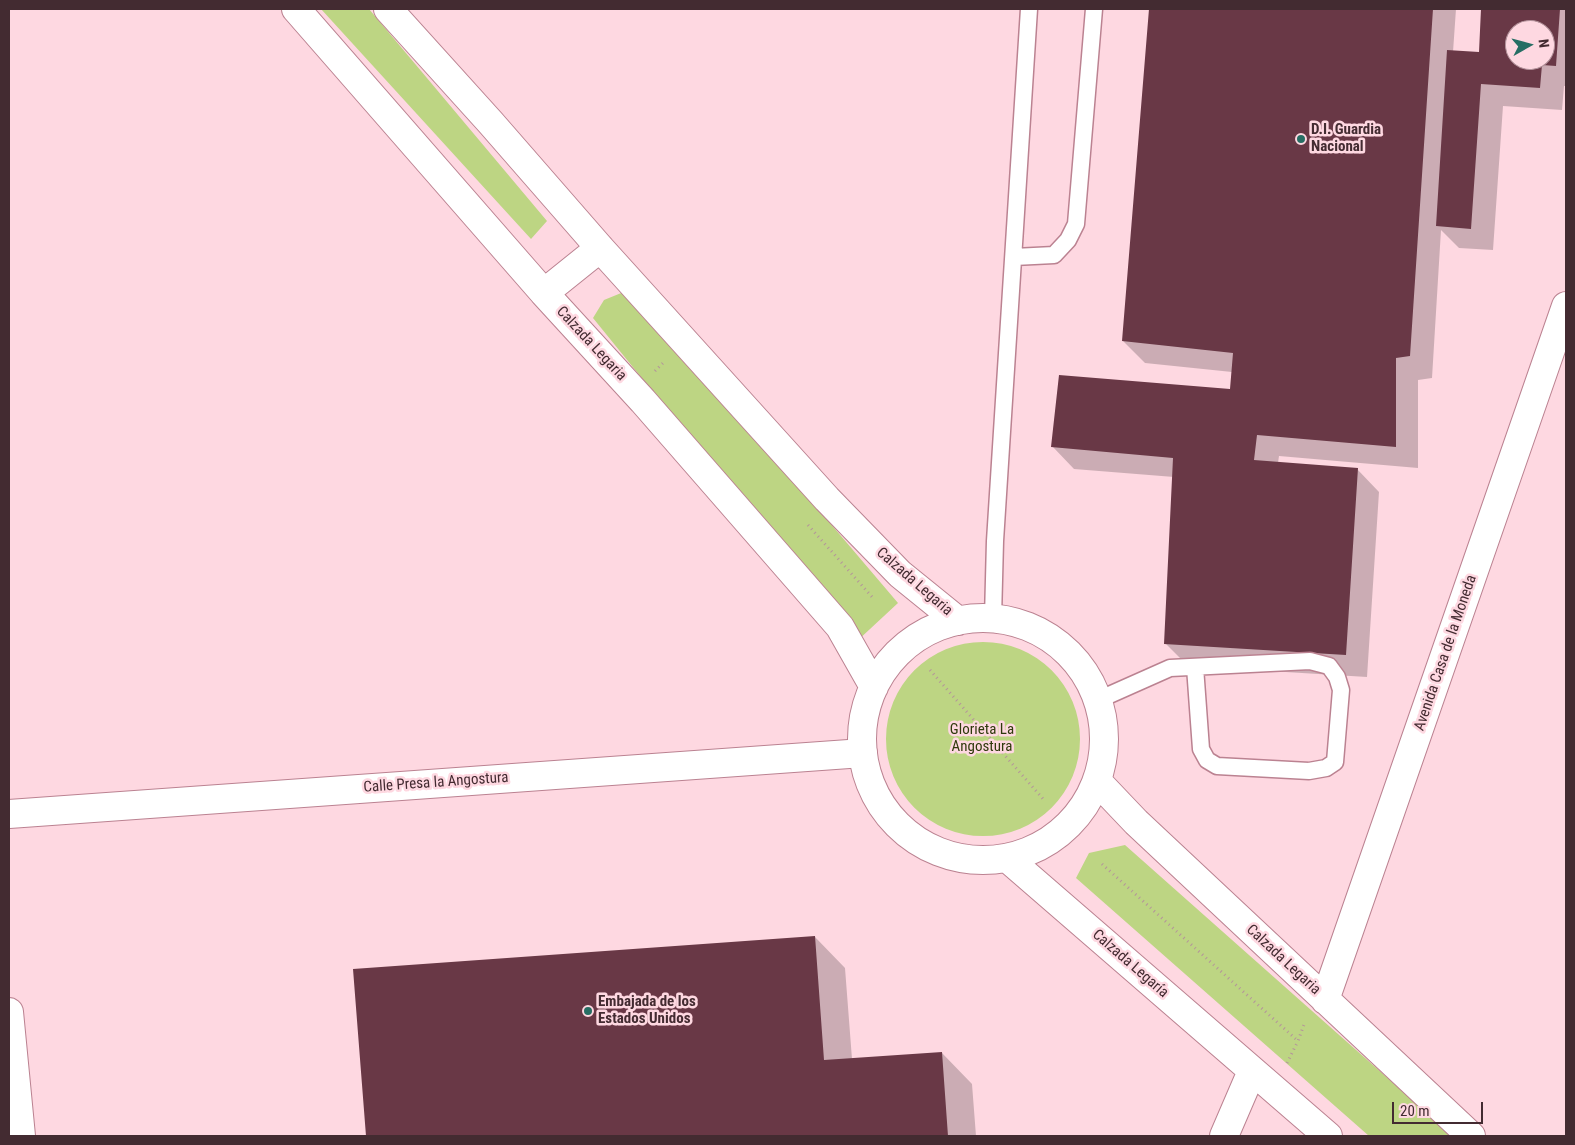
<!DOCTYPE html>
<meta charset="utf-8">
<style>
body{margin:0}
#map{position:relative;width:1575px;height:1145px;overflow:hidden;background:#fed8e1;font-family:"Roboto Condensed",sans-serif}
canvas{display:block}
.frame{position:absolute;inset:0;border:10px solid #432b31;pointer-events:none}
.north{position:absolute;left:1505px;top:20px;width:50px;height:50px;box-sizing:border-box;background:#fed8e1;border:1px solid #b3939b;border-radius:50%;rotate:83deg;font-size:14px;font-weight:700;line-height:20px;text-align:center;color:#432b31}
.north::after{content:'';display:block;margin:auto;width:18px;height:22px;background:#276e64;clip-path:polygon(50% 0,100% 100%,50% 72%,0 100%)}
.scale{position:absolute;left:1392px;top:1102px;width:91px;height:22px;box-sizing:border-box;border:2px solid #432b31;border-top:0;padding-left:6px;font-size:15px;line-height:18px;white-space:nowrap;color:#432b31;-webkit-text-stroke:4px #fed8e1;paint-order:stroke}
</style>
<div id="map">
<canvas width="1575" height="1145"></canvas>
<div class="frame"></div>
<div class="north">N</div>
<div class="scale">20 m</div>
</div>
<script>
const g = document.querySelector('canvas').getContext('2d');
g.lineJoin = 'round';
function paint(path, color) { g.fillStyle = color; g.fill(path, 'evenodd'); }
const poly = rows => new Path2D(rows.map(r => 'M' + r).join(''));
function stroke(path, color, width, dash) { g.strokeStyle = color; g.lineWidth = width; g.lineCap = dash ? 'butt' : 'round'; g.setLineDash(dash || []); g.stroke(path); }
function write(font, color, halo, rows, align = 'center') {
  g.font = font + ' "Roboto Condensed",sans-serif'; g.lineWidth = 5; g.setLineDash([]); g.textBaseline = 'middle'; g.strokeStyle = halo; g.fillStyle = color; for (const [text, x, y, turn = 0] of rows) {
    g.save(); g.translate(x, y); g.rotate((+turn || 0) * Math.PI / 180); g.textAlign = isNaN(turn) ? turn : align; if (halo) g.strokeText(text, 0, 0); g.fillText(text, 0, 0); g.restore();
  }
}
paint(poly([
 [321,9,369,9,547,221,531,239],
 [631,289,898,603,856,642,593,318,604,300],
 '886 739a97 97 0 1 1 194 0a97 97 0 1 1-194 0Z',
 [1125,845,1453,1136,1369,1136,1076,878,1089,853]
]), '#bdd583');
paint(poly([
 [1150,9,1456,9,1453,52,1480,54,1483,9,1566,9,1566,86,1564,86,1562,110,1503,106,1493,250,1459,248,1441,230,1432,378,1418,380,1418,468,1279,456,1278,463,1357,469,1379,492,1367,677,1188,666,1166,644,1174,477,1074,469,1052,446,1231,390,1232,372,1145,363,1123,341],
 [1515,30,1545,30,1545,60,1515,60],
 [815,937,845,968,852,1059,942,1053,972,1084,976,1136,367,1136,355,970]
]), '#0003');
paint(poly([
 [1149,9,1433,9,1410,356,1396,358,1396,447,1257,435,1254,460,1358,468,1346,655,1164,644,1173,458,1051,447,1059,375,1230,389,1233,353,1122,341],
 [1481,9,1560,9,1556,66,1542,65,1540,88,1481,84,1471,229,1436,226,1447,50,1479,52],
 [1515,30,1545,30,1545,60,1515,60],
 [815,936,824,1060,942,1052,948,1136,366,1136,353,969]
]), '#693846');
const lane = poly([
 [1014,257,1054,255,1068,240,1076,224,1094,9],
 [993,618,995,541,1029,9],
 [1098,700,1170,668,1310,661,1329,666,1337,677,1341,690,1335,762,1326,768,1309,771,1217,766,1207,760,1201,749,1195,667]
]);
const street = poly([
 [9,814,863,753],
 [9,1012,21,1136]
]);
const secondary = poly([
 [296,9,544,293,643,401,840,627,874,687],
 [388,9,491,123,600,248,827,499,900,574,958,621],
 [544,293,600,248],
 '862 739a121 121 0 1 1 242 0a121 121 0 1 1-242 0Z',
 [1097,781,1136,822,1471,1136],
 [1007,858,1328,1136],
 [1325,1000,1566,306],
 [1224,1136,1252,1071]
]);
stroke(lane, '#bb8291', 19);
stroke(street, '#bb8291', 30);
stroke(secondary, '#bb8291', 30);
stroke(poly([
 [655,371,663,363],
 [808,525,874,599],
 [930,670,1044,800],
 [1102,864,1298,1041,1305,1022],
 [1287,1063,1298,1041]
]), '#b4949b', 3, [1, 4]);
stroke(lane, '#fff', 16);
stroke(street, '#fff', 28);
stroke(secondary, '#fff', 28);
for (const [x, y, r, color] of [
 [1301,139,5,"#276e64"],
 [588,1011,5,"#276e64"]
]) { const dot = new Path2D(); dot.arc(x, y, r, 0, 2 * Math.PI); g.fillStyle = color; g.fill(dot); stroke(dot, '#fed8e1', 2); }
write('bold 15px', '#432b31', '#fed8e1', [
 ["D.I. Guardia",1311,130],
 ["Nacional",1311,147],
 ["Embajada de los",598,1002],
 ["Estados Unidos",598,1019]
], 'left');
write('15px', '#432b31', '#fed8e1', [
 ["Calzada Legaria",591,344,47],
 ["Calzada Legaria",914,582,41],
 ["Avenida Casa de la Moneda",1446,653,-71],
 ["Calle Presa la Angostura",436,783,-4],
 ["Calzada Legaria",1283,960,43],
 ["Calzada Legaría",1130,964,41]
]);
write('15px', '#2f3a0c', '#fed8e1', [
 ["Glorieta La",982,730],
 ["Angostura",982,747]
]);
</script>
